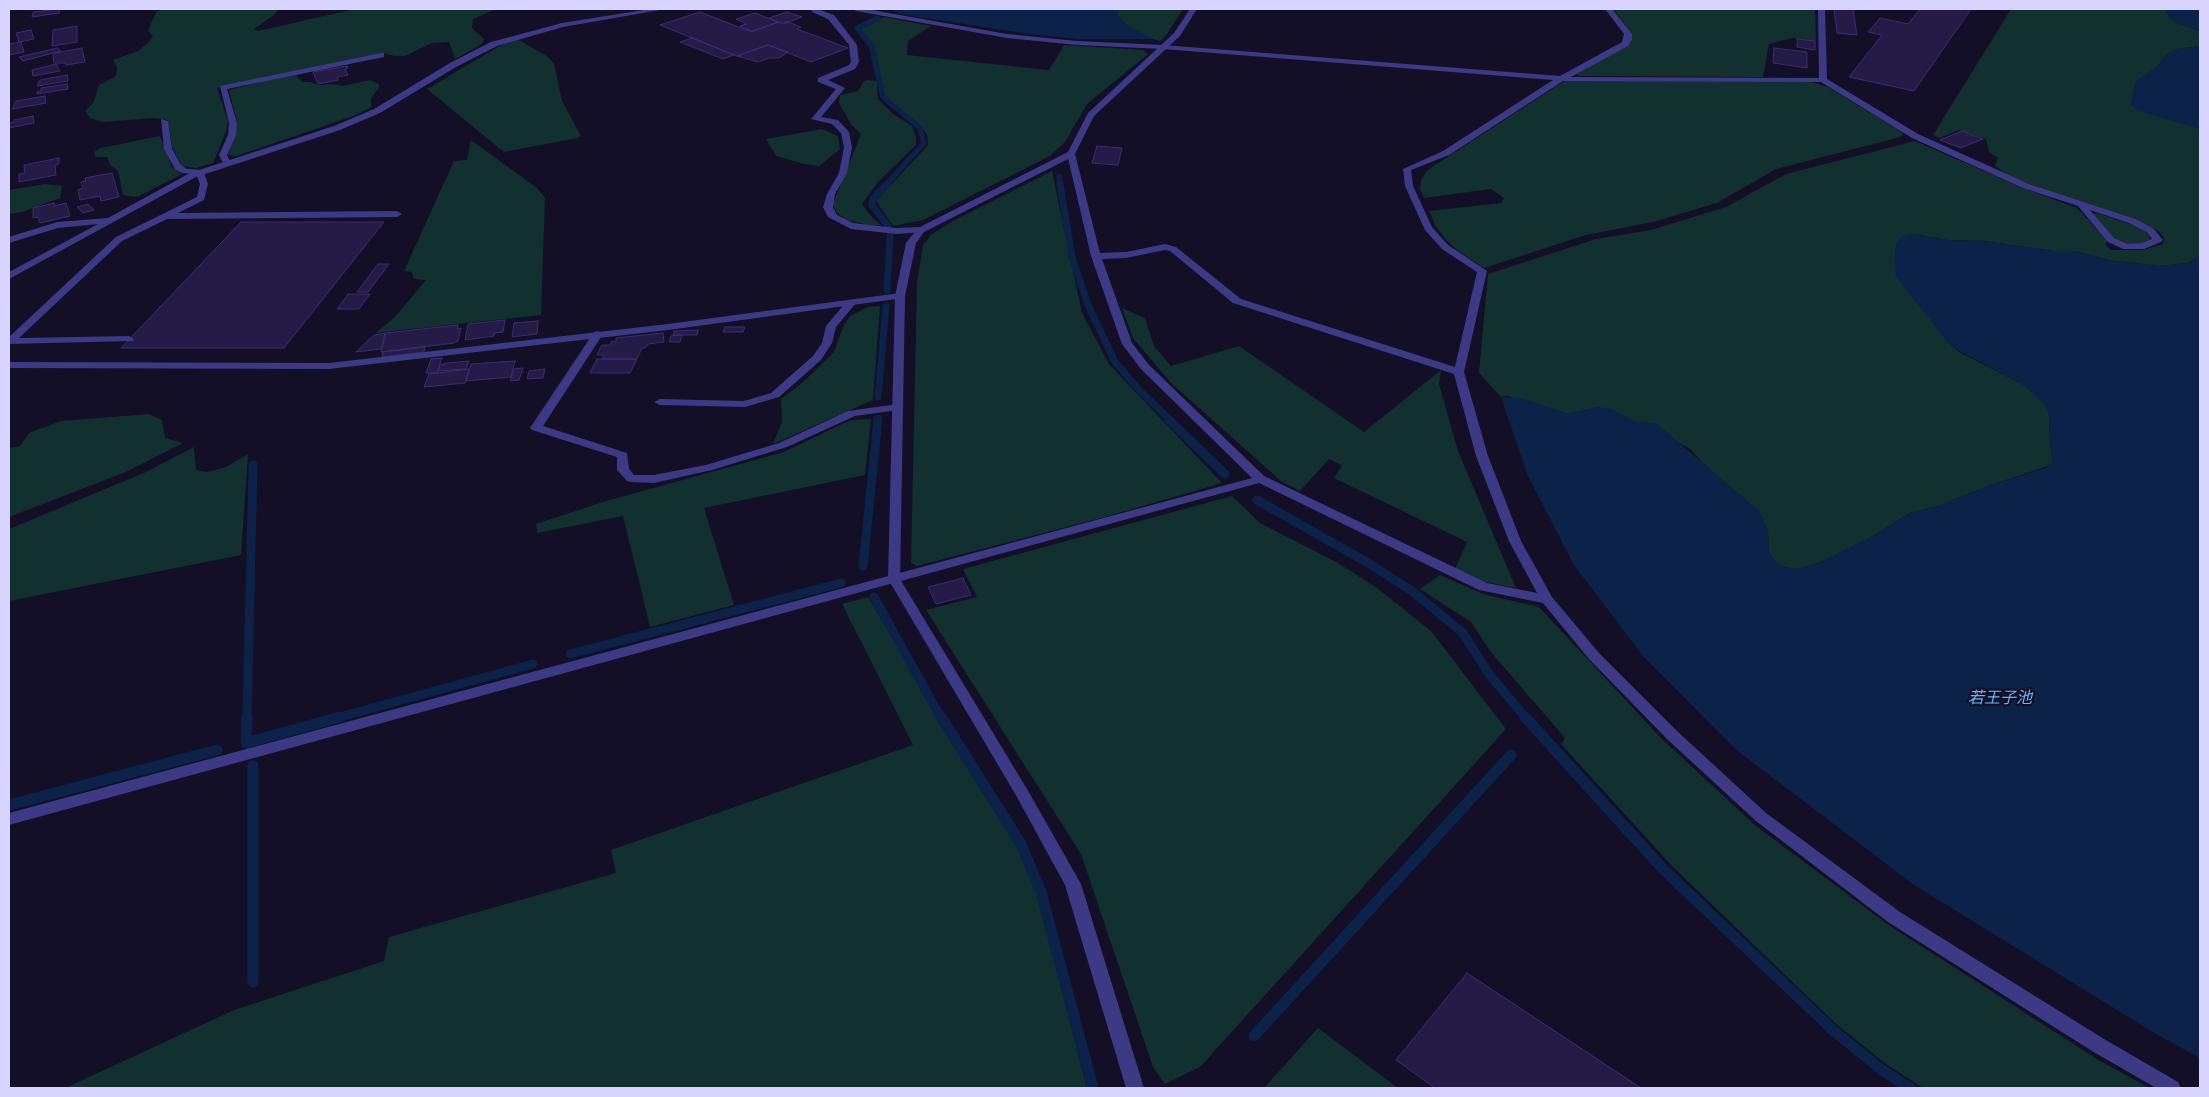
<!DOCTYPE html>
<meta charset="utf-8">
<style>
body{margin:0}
#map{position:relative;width:2209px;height:1097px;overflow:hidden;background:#130f26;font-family:Figtree,sans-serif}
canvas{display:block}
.frame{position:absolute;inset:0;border:10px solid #d9d4ff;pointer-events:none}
</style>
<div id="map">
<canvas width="2209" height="1097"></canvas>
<div class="frame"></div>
</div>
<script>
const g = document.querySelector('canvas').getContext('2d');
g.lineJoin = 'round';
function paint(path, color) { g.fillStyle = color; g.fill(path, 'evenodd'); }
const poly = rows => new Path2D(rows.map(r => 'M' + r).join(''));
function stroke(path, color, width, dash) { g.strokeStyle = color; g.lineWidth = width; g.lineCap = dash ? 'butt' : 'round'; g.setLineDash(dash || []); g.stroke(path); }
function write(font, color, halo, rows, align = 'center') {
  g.font = font + ' Figtree,"Noto Sans JP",sans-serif'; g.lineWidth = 4.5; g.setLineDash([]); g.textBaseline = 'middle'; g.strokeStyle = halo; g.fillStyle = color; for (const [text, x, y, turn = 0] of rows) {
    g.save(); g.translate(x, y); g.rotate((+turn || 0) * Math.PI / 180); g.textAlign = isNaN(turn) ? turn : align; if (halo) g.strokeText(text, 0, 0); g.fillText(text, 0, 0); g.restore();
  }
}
paint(poly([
 [164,9,278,9,274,15,254,29,258,31,355,9,496,9,473,19,472,28,484,39,482,44,455,59,449,42,432,43,405,56,395,56,382,53,217,88,228,121,226,132,213,163,196,168,182,166,172,147,168,120,155,118,102,122,90,118,85,111,93,103,99,85,116,76,117,67,113,60,138,51,149,42,153,36,148,31,156,12],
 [1118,9,1183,9,1167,34,1160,41,1144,36,1125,24,1118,16],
 [1613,9,1815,9,1816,41,1792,38,1769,44,1763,77,1579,76,1576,74,1631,43,1632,38,1630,31],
 [2011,9,2165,9,2170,18,2177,23,2200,31,2200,46,2177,49,2166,55,2159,65,2195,127,2200,129,2200,255,2188,263,2158,266,2108,260,2075,251,2054,251,1984,241,1947,240,1913,234,1903,286,1916,299,1947,341,1959,352,2026,386,2047,406,2050,417,2049,435,2053,463,2045,467,1985,487,1938,506,1910,513,1873,536,1819,563,1797,569,1784,567,1776,563,1769,553,1768,532,1759,511,1709,470,1689,448,1636,422,1598,407,1568,414,1507,396,1501,397,1479,373,1488,274,1596,239,1651,230,1726,207,1786,174,1915,141,2018,186,2077,208,2108,241,2105,244,2111,250,2143,250,2163,244,2164,238,2160,232,2148,225,2049,192,2008,175,1995,166,1998,158,1989,152,1986,139,1959,130,1939,138,1933,135],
 [884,17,931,26,908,41,907,55,1049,70,1064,45,1143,50,1148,54,1087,104,1065,142,1050,156,923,220,893,226,876,201,928,145,927,134,922,128,885,96,874,45,860,28],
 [516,40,521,41,548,57,554,64,562,101,581,136,577,138,504,152,427,89,498,47],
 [289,75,295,75,302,82,310,82,318,85,333,84,342,86,370,80,379,84,379,88,371,98,371,107,356,115,237,156,228,155,237,122,229,90],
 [869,80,877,81,878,99,893,114,912,126,916,137,916,145,878,182,862,204,871,216,881,225,868,225,847,220,837,213,833,204,861,134,851,124,839,103,840,95,858,91,864,81],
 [1566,80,1808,81,1828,87,1903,133,1902,136,1893,139,1776,169,1717,203,1653,222,1586,235,1484,268,1458,251,1446,240,1435,225,1429,211,1501,203,1504,198,1491,189,1424,198,1420,189,1421,180,1427,171,1435,165],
 [822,129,838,136,840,149,819,166,804,164,776,156,766,139],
 [160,136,172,167,182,174,137,197,123,195,118,171,110,165,107,157,95,157,94,152,101,148],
 [471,140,537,188,545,198,541,315,375,333,393,319,426,280,414,279,412,272,404,271,454,161,467,160],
 [1052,171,1082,313,1109,364,1222,483,1105,517,917,566,911,563,917,282,923,245,932,234,953,221],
 [45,184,62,186,60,198,22,212,9,214,9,190],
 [2097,213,2139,227,2148,233,2150,239,2148,242,2127,246,2114,240,2093,214],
 [880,306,873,400,773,444,782,422,781,399,802,383,834,352,843,327,850,316,868,307],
 [1122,308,1145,318,1154,346,1171,366,1239,346,1364,432,1441,370,1439,384,1458,451,1516,588,1485,582,1455,569,1467,542,1334,478,1342,465,1329,459,1300,491,1281,481,1171,383,1133,338],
 [149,414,162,420,165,438,183,443,126,472,9,517,9,448,20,446,29,433,61,421],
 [871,419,865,475,704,508,734,605,650,627,623,516,537,533,536,524,606,501,784,452,842,424,852,420],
 [194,447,196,470,207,472,226,467,248,454,241,555,9,601,9,529,146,472],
 [1232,496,1260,523,1338,563,1377,588,1431,631,1506,729,1200,1067,1165,1084,1153,1067,1081,854,926,610,977,597,963,569],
 [1440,575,1483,594,1539,607,1661,738,1756,826,1890,926,2097,1059,2149,1088,1923,1088,1886,1064,1836,1024,1672,866,1561,744,1565,738,1490,651,1471,622,1420,589],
 [868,597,1016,845,1037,893,1087,1088,65,1088,234,1010,384,961,389,937,616,873,611,850,913,745,842,604],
 [1318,1028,1398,1088,1264,1088]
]), '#12302f');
paint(poly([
 [891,9,1118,9,1118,16,1125,24,1153,39,1078,39,1029,34,900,14],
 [2165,9,2200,9,2200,31,2177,23,2170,18],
 [2200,46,2200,129,2139,111,2131,105,2135,82,2159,65,2166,55,2177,49],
 [1913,234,1947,240,1984,241,2054,251,2075,251,2108,260,2158,266,2188,263,2200,255,2200,1058,2156,1034,1914,885,1735,749,1643,656,1574,565,1527,474,1501,397,1521,398,1568,414,1598,407,1611,409,1636,422,1656,423,1759,511,1768,532,1769,553,1776,563,1784,567,1797,569,1819,563,1873,536,1910,513,1938,506,1985,487,2045,468,2053,463,2049,435,2050,417,2046,406,2026,386,1959,351,1947,341,1896,277,1894,263,1896,243,1902,236]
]), '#0c2248');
stroke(poly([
 [878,18,857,28,871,45,883,97,920,128,924,143,886,185],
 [1059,176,1060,185]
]), '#0c2248', 5.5);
stroke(poly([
 [887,184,873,199,872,205,888,226],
 [1060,184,1072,257,1088,305,1115,362,1139,390,1170,420],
 [887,290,890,236],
 [878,397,886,306]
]), '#0c2248', 7);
stroke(poly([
 [1168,419,1225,474],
 [1257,500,1370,564,1412,591,1463,633,1489,674,1526,718],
 [863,566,878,419],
 [874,597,941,718],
 [570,654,841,583],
 [247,718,253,465],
 [336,718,533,664]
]), '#0c2248', 9);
stroke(poly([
 [247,717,246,743,340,717],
 [941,717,1021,844,1041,892,1093,1088],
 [1525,717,1664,870,1834,1031,1882,1070,1910,1088],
 [253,766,253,982],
 [9,805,217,750],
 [1254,1036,1511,755]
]), '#0c2248', 11);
const building = poly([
 [60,9,59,13,32,17,33,12,60,9],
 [1834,9,1853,9,1857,35,1837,33,1834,9],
 [1920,9,1971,9,1914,91,1849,77,1882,35,1868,32,1880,18,1908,24,1920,9],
 [700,12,752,32,779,22,788,22,801,27,797,29,848,48,811,62,768,45,737,56,660,25,700,12],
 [787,12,802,17,783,24,769,18,787,12],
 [755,13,778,22,752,31,740,26,747,24,736,19,755,13],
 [77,26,77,42,52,46,53,30,77,26],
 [31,30,34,39,19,42,16,33,31,30],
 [692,38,734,55,723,59,680,42,692,38],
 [1797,39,1815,41,1815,50,1797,47,1797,39],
 [21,42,24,52,9,55,9,44,21,42],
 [768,45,788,52,779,58,769,58,758,62,737,56,768,45],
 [57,48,61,51,23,61,19,57,57,48],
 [82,48,85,62,66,65,66,63,54,63,53,55,56,53,82,48],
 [1774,48,1807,52,1807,68,1773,63,1774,48],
 [56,64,60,71,33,76,32,70,56,64],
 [347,66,348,68,345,69,348,75,337,77,338,80,318,84,313,72,347,66],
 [67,75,68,81,37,86,40,80,67,75],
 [67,84,68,89,37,94,37,92,41,91,41,88,67,84],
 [45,96,46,103,12,109,16,101,45,96],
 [33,116,34,123,9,128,9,123,14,122,14,120,33,116],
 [1962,131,1983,139,1961,148,1940,140,1962,131],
 [1097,146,1122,148,1118,165,1092,163,1097,146],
 [59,158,59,164,55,165,56,175,19,182,19,174,25,173,24,165,59,158],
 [112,173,119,197,101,201,100,196,80,200,78,190,83,188,81,182,86,181,85,178,112,173],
 [54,203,55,206,66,203,70,216,40,223,38,217,33,218,33,208,54,203],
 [88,204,94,210,83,213,77,207,88,204],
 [241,222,384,222,284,348,121,348,241,222],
 [378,264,389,264,368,292,357,292,378,264],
 [348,294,370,294,359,309,337,309,348,294],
 [505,320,503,332,494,333,494,336,465,340,468,324,505,320],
 [538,321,537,334,512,337,514,323,538,321],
 [458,325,457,329,461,328,458,341,454,343,381,352,386,333,458,325],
 [725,327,745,327,743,332,723,332,725,327],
 [698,330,697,335,673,335,674,331,698,330],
 [385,333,381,349,356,352,374,335,385,333],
 [663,333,664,342,648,344,645,348,642,348,637,359,602,359,604,355,597,355,602,345,610,345,612,341,616,342,616,338,663,333],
 [682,335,680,342,669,342,671,336,682,335],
 [425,347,424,352,382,357,383,352,425,347],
 [442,358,437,373,426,373,431,359,442,358],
 [597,359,637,359,630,373,590,373,597,359],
 [469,361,466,369,438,371,440,365,447,363,469,361],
 [515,361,511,377,466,381,471,364,515,361],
 [523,368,519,380,510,381,514,369,523,368],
 [469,369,465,383,424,387,429,374,469,369],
 [545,369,543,378,527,379,529,371,545,369],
 [963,578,971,595,936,604,928,587,963,578],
 [1467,973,1641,1088,1435,1088,1396,1060,1467,973]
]);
paint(building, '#241b47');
stroke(building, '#3b2d73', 1);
paint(poly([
 [811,9,817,9,834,15,857,45,859,62,855,69,828,80,845,88,821,117,838,120,849,132,852,147,847,173,835,194,833,207,837,215,853,223,896,228,921,227,924,228,924,232,896,234,851,229,828,217,823,207,827,194,839,173,844,147,841,133,832,124,811,119,836,89,818,82,818,78,849,65,851,62,849,45,828,19,812,12,811,9],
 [381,53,384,53,384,57,227,89,237,123,236,135,227,155,231,163,224,165,219,155,228,135,229,123,220,86,381,53],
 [161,119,168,121,172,149,181,165,187,169,203,170,208,184,204,200,178,213,397,211,402,214,397,217,167,219,122,241,19,338,129,336,134,339,133,341,9,344,9,337,116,237,197,197,200,184,196,174,182,173,175,169,164,149,161,119],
 [851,300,856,303,836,327,832,343,821,360,779,397,745,407,660,405,654,402,660,399,744,401,771,393,813,356,822,343,826,326,847,301,851,300],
 [598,331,603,334,543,426,627,453,629,469,634,475,654,475,706,465,779,443,848,411,898,404,904,407,898,410,855,416,787,447,712,470,654,483,631,482,627,481,617,470,617,457,532,430,530,428,594,332,598,331]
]), '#3d3a85');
paint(poly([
 [650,9,666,9,563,27,497,46,456,67,380,113,340,130,196,177,9,279,9,272,98,224,58,228,9,243,9,237,57,222,108,218,190,173,334,126,374,109,450,63,491,42,562,23,650,9],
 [853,9,866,9,1007,34,1077,41,1163,45,1560,76,1622,42,1624,34,1605,9,1612,9,1632,34,1632,40,1628,46,1571,77,1819,78,1818,9,1825,9,1827,79,1918,134,2029,184,2135,219,2153,228,2163,240,2161,242,2144,249,2123,249,2108,242,2078,206,2023,188,1912,138,1821,82,1563,81,1449,155,1411,170,1413,186,1432,227,1448,245,1487,271,1464,372,1488,456,1521,541,1552,597,1599,653,1678,732,1766,813,1900,912,2104,1039,2178,1082,2181,1088,2156,1088,2092,1051,1888,922,1756,821,1668,740,1589,659,1543,603,1479,590,1259,483,9,825,9,813,1252,478,1141,369,1122,344,1091,256,1067,154,1068,152,1075,154,1100,253,1126,252,1165,244,1176,247,1241,299,1455,367,1477,272,1442,249,1425,230,1405,186,1403,169,1443,151,1553,80,1163,49,1077,45,1007,38,856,11,853,9],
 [2090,210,2129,223,2147,232,2152,239,2142,243,2127,244,2114,238,2090,210],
 [1165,250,1170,251,1233,303,1454,374,1476,456,1509,541,1537,593,1487,583,1264,476,1149,365,1132,343,1102,259,1126,258,1165,250],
 [900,293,905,296,904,298,668,330,329,369,9,368,9,362,329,363,668,324,900,293]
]), '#3d3a85');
paint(poly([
 [1190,9,1197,9,1180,36,1094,116,1074,156,924,232,916,243,905,296,900,579,1027,789,1081,884,1144,1088,1126,1088,1065,885,1017,797,888,579,895,296,906,243,918,228,1068,152,1088,113,1174,33,1190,9]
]), '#3d3a85');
write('italic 16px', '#62b6ff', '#130f26', [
 ["若王子池",2000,698]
]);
</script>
